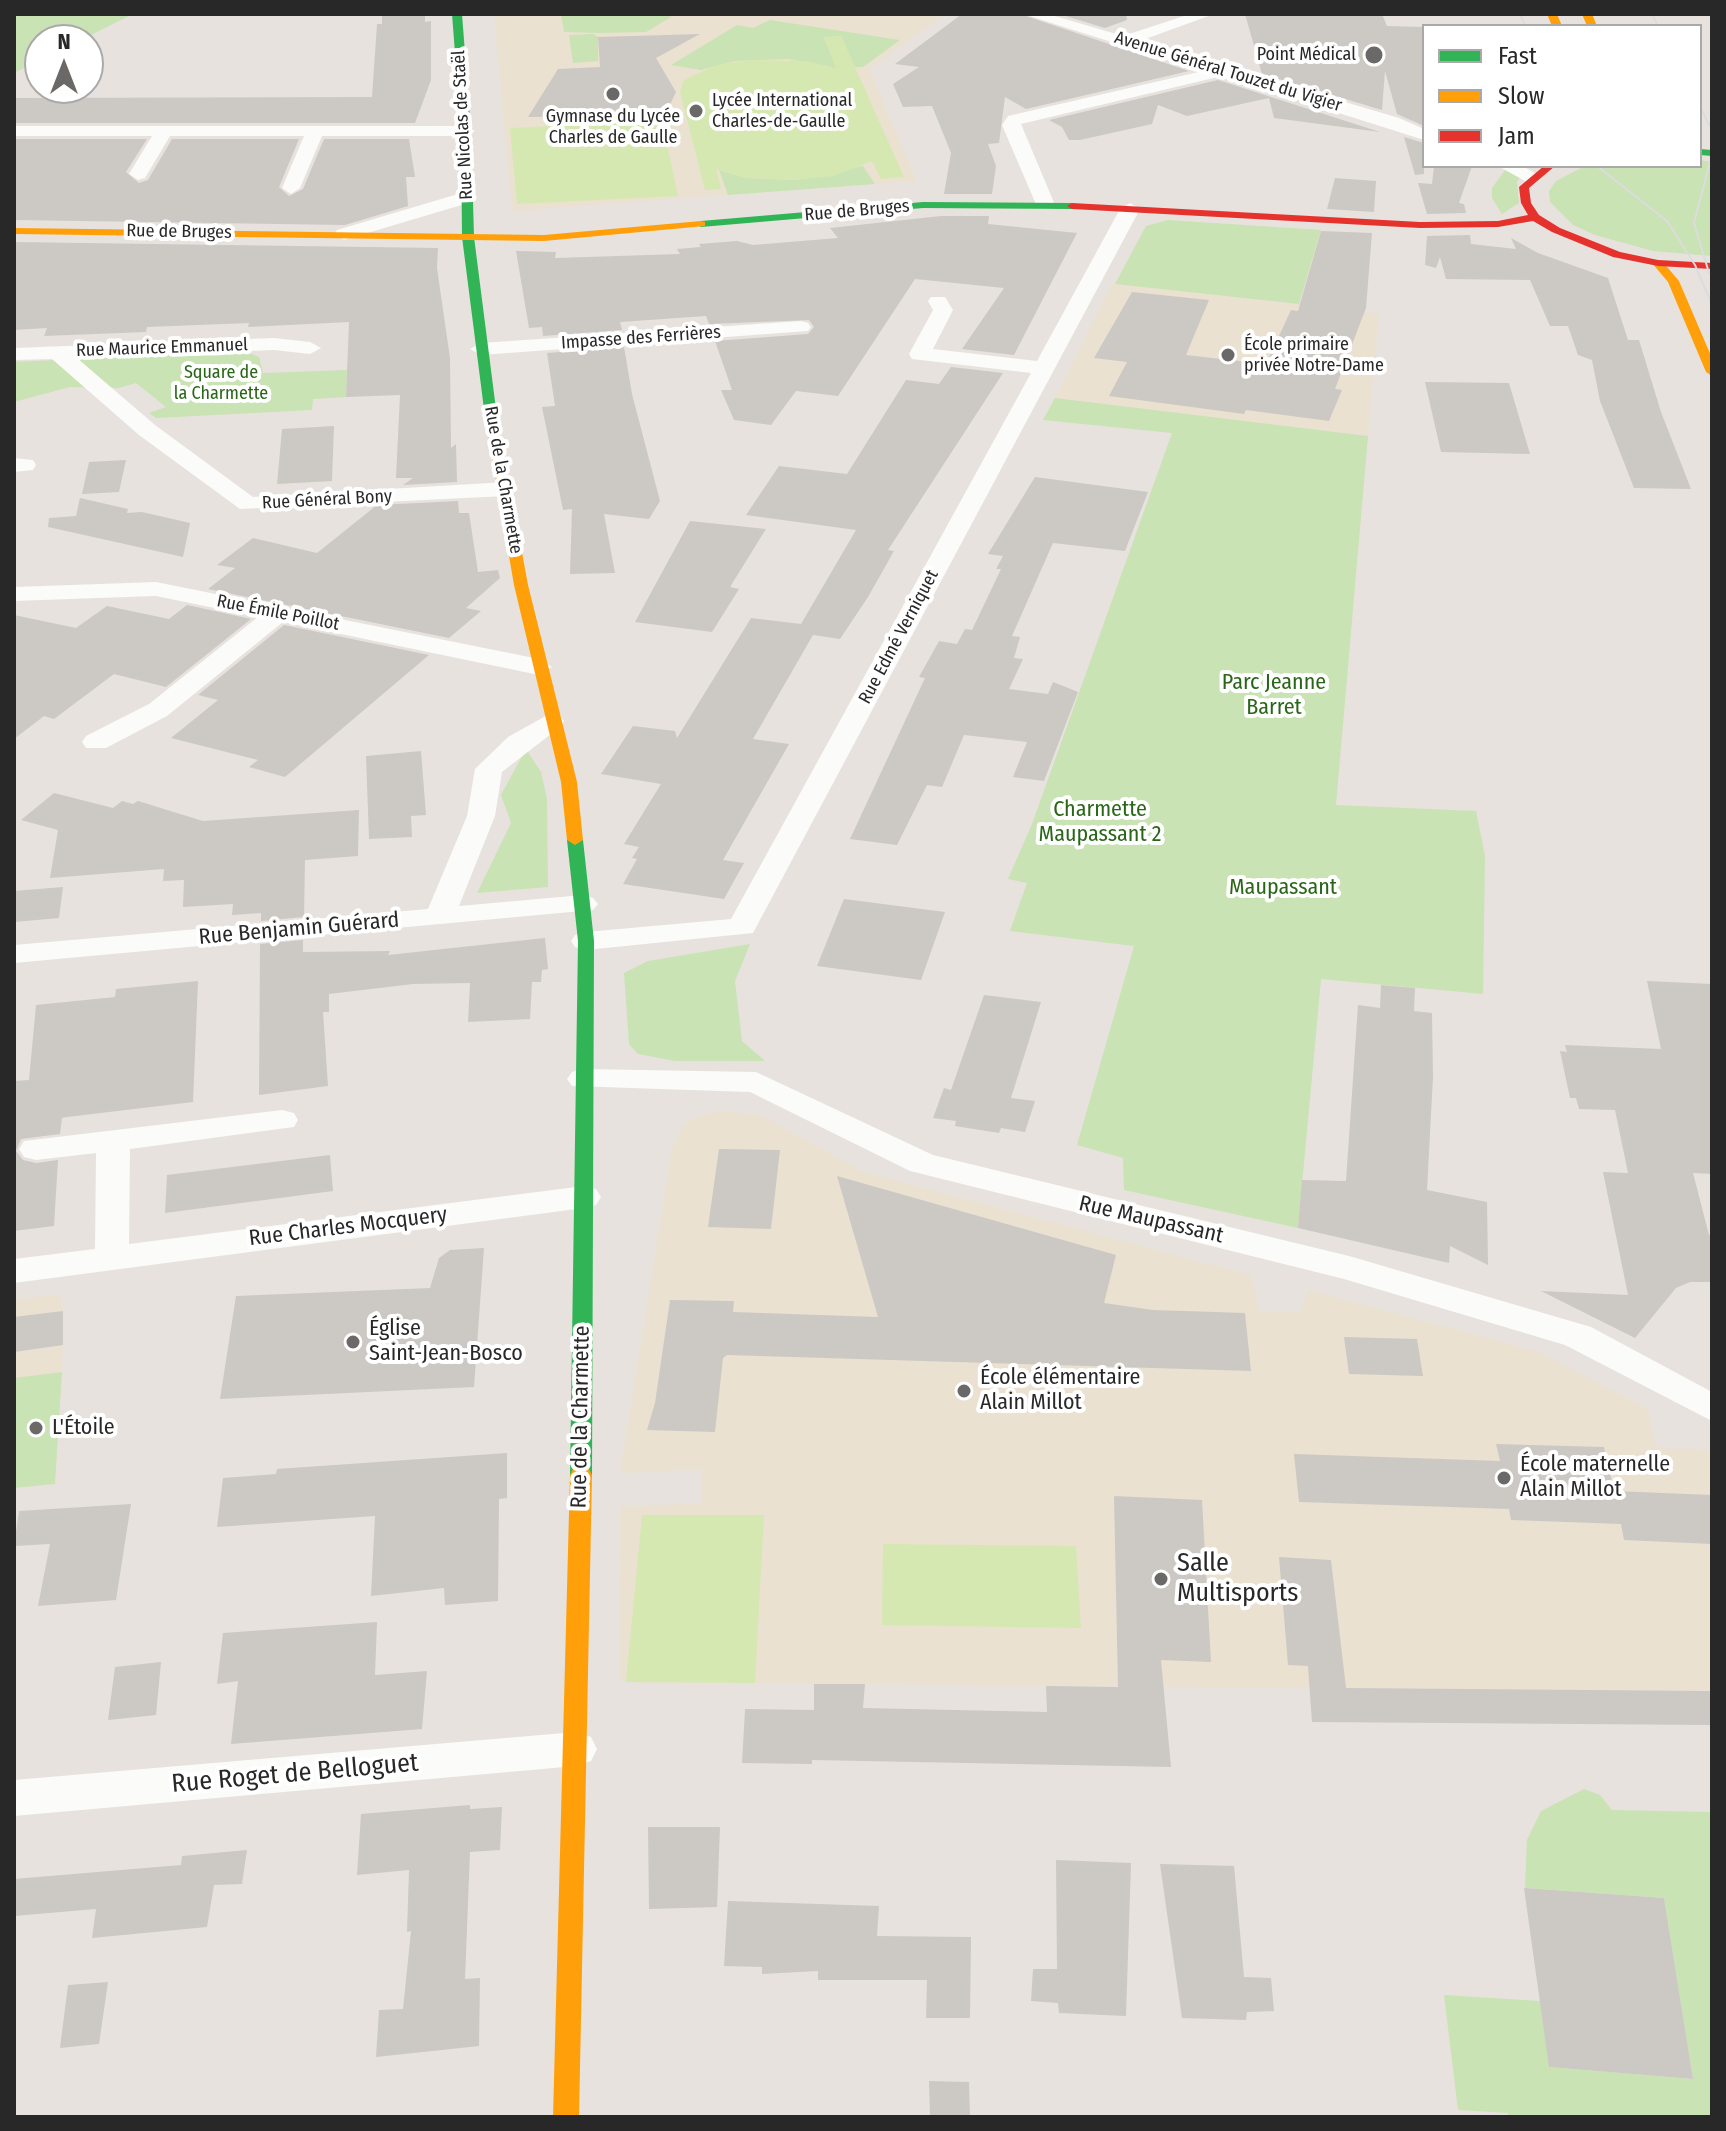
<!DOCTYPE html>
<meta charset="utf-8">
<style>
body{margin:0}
#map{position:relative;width:1726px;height:2131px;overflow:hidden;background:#e7e2dd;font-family:"Fira Sans Condensed",sans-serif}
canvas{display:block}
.frame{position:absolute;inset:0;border:16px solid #282828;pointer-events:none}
.legend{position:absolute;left:1422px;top:24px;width:280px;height:144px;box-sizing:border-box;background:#fff;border:2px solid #a9a9a9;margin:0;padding:10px 14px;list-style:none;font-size:24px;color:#282828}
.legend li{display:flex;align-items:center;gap:16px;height:40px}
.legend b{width:40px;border:2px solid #a9a9a9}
.north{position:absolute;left:24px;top:24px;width:80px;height:80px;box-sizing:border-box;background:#fff;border:2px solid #a9a9a9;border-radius:50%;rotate:0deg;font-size:22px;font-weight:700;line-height:32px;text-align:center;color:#282828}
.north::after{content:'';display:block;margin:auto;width:28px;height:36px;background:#6b6967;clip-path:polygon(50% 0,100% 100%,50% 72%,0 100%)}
</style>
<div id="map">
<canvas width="1726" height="2131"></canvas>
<div class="frame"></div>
<ul class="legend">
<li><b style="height:10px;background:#30b455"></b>Fast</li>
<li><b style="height:10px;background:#ff9f0a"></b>Slow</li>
<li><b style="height:10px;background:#e5322d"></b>Jam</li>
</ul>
<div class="north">N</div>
</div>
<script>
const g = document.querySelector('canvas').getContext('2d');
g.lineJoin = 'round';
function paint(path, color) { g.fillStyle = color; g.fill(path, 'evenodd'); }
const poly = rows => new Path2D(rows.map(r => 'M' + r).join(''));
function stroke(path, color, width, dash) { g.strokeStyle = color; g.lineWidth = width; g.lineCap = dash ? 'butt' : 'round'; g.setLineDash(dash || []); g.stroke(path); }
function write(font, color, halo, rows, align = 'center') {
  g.font = font + ' "Fira Sans Condensed",sans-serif'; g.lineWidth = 8; g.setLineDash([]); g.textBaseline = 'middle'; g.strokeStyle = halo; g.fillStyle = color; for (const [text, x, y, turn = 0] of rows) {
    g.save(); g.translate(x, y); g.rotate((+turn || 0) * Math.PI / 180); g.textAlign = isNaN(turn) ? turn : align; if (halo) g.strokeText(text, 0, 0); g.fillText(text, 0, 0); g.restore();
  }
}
paint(poly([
 [494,14,945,14,869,69,917,181,512,211],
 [1112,283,1379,314,1368,436,1055,398],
 [722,1111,762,1116,864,1172,1250,1275,1260,1311,1301,1312,1308,1290,1536,1351,1648,1409,1656,1448,1712,1450,1712,1691,619,1682,620,1507,702,1503,702,1469,620,1473,672,1148,683,1125,699,1116],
 [60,1294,63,1311,62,1372,55,1484,14,1488,14,1300]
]), '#ebe1d1');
paint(poly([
 [14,14,133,14,81,40,40,40,40,60,14,73],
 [561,14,666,14,671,17,646,32,602,33,564,32],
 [770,20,900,40,863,67,855,67,841,36,824,38,837,69,788,59,736,61,701,70,671,65,737,25,753,28],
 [593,34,598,37,598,61,573,63,569,35],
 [1700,160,1712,162,1712,256,1653,251,1595,235,1573,225,1550,202,1549,191,1556,181,1585,166,1700,166],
 [863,166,875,184,728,195,719,170,746,178,795,180],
 [1505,170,1521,176,1517,182,1519,203,1502,214,1492,198,1492,188],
 [1168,220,1321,230,1299,304,1115,284,1146,226],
 [244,351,259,357,263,373,347,370,346,397,313,399,312,410,156,418,149,413,166,407,136,383,119,388,70,387,14,402,14,362],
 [1055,398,1368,436,1336,805,1476,811,1485,856,1483,994,1321,979,1298,1228,1124,1190,1123,1158,1077,1145,1134,946,1010,931,1027,883,1008,879,1032,824,1172,433,1043,420],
 [526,749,541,772,547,799,548,887,477,893,511,823,501,795],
 [750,944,735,981,742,1041,765,1061,675,1061,638,1054,629,1044,624,973,648,961],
 [62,1372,55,1484,14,1488,14,1378],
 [1584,1789,1600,1795,1612,1810,1712,1812,1712,2117,1509,2117,1508,2113,1458,2110,1444,1995,1540,2001,1550,2067,1693,2079,1664,1898,1525,1888,1527,1840,1541,1811]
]), '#c9e3b4');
paint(poly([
 [841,36,904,177,881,179,872,161,833,176,795,180,746,178,716,169,721,189,705,190,680,92,684,80,717,65,751,60,806,61,836,68,824,37],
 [662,121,678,196,517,204,510,128],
 [642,1515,764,1515,755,1683,626,1682],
 [883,1544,1076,1546,1081,1628,882,1625]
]), '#d5e8b1');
paint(poly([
 [382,14,425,14,425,22,431,21,431,80,415,123,14,123,14,98,372,97,377,24,382,24],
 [962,14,1020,14,1189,71,1026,109,1005,97,999,143,988,144,996,166,992,194,944,194,951,153,932,106,903,107,893,84,919,67,895,64],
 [1059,14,1126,14,1127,20,1105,28],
 [1245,14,1382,14,1387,26,1424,27,1424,126,1397,114,1385,71,1382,110,1262,74],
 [700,34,656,58,676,92,665,115,528,117,558,69,600,67,598,37],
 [1218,80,1380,132,1274,118,1269,98,1187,116,1158,105,1152,124,1080,140,1069,140,1062,127,1049,120],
 [1404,137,1424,143,1424,174,1415,175],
 [14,139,147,139,126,172,139,183,148,180,172,139,299,139,279,187,289,196,303,189,324,139,409,139,415,177,406,177,408,206,345,225,14,220],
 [1434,166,1472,166,1459,203,1464,204,1466,213,1427,214,1418,183,1432,184],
 [1335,178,1376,181,1374,212,1327,209],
 [941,216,989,216,988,224,1077,233,1014,355,962,349,1004,288,915,279,838,396,796,391,771,425,734,420,721,390,732,390,715,341,808,334,814,327,809,320,709,324,706,316,620,322,622,330,543,336,542,327,529,328,516,251,556,252,555,258,680,254,677,249,701,247,699,244,737,241,753,245,838,238,830,228],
 [1321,231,1372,233,1366,308,1335,389,1342,390,1329,421,1246,410,1244,414,1109,396,1127,362,1094,358,1132,292,1209,300,1186,355,1266,364,1291,310,1298,311],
 [1470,235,1471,244,1516,249,1511,238,1538,253,1608,278,1628,340,1639,340,1661,412,1691,489,1634,488,1600,401,1592,360,1578,355,1568,326,1550,326,1530,280,1446,279,1440,257,1436,268,1425,265,1427,236],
 [14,242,438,248,437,268,450,358,451,448,456,444,457,482,403,485,413,478,396,478,400,395,346,397,349,322,248,327,249,323,147,327,146,332,44,336,47,328,14,330],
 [624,347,632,394,660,501,649,519,604,514,615,573,570,574,572,509,563,510,542,407,555,406,547,353],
 [951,367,1003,373,888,550,894,551,868,597,840,639,813,635,753,739,789,744,723,860,744,863,724,899,623,884,637,859,632,858,639,847,624,844,661,784,601,774,633,726,675,731,677,738,751,618,801,624,856,530,746,515,779,466,847,474,906,380,939,384],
 [1425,382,1509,383,1530,454,1441,452],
 [334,426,332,481,277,484,282,429],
 [126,460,119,492,82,494,89,462],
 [1035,477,1148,492,1125,551,1053,543,1012,636,1020,637,1014,658,1023,659,1009,689,1048,694,1053,682,1078,692,1044,781,1013,777,1027,742,964,735,942,787,927,785,897,845,850,839,925,678,919,677,939,641,957,644,965,629,972,630,1001,569,996,569,1003,556,988,554],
 [80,498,128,509,127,513,142,512,190,523,183,557,48,527,49,518,76,516],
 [458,501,459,513,469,513,478,572,498,570,500,578,466,608,481,611,449,638,208,589,235,568,217,565,253,538,317,553,377,505],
 [690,521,766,529,730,587,739,589,712,632,635,622],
 [187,605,251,619,166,687,114,674,54,719,44,716,14,739,14,615,76,628,107,606,169,619],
 [284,625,429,655,285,777,249,767,258,760,171,738,218,700,198,695],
 [421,751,426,815,411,816,412,837,369,839,366,756],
 [54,793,113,808,122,801,133,804,138,801,203,821,359,810,358,856,305,860,304,917,261,921,261,913,232,915,233,904,183,907,184,880,163,881,164,869,50,878,58,830,21,820],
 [63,887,59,918,14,922,14,891],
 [844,899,945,912,921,980,817,966],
 [545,938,548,969,542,970,541,982,532,982,530,1019,468,1022,470,983,413,984,329,994,329,1012,323,1012,328,1086,259,1095,260,944,303,940,303,952,390,951,388,955],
 [198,981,193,1102,67,1117,62,1118,60,1134,21,1139,16,1151,23,1160,36,1163,58,1160,54,1226,14,1231,14,1081,29,1080,36,1005,115,997,116,989],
 [1647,981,1712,984,1712,1174,1693,1173,1709,1235,1712,1235,1712,1282,1690,1282,1676,1288,1635,1338,1541,1291,1628,1295,1603,1172,1628,1173,1615,1110,1579,1109,1576,1098,1570,1098,1560,1051,1567,1052,1565,1045,1661,1049],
 [1381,985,1415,988,1414,1011,1432,1013,1433,1077,1427,1190,1487,1202,1488,1265,1450,1246,1449,1263,1298,1228,1302,1180,1346,1181,1358,1005,1380,1008],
 [984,995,1041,1002,1011,1098,1035,1101,1025,1132,1001,1128,999,1133,955,1126,956,1121,933,1118,944,1088,951,1090],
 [719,1149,780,1150,771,1229,708,1227],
 [330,1155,333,1191,165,1213,167,1175],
 [837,1176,1116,1255,1104,1303,1153,1310,1245,1313,1251,1371,727,1355,723,1358,715,1432,647,1430,655,1403,670,1300,734,1301,733,1312,878,1317],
 [484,1248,474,1387,220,1399,236,1296,430,1288,439,1258,450,1250],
 [63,1311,63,1345,14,1352,14,1317],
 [1344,1337,1417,1339,1423,1376,1349,1374],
 [1496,1444,1604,1447,1614,1491,1712,1495,1712,1544,1624,1540,1621,1524,1511,1520,1509,1509,1299,1502,1294,1454,1500,1461],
 [507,1453,507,1498,499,1499,498,1601,445,1605,444,1588,371,1596,375,1516,217,1527,223,1478,276,1474,277,1469],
 [1114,1496,1202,1500,1211,1662,1161,1660,1171,1767,812,1760,812,1764,742,1763,745,1709,814,1710,814,1684,865,1684,863,1708,1047,1712,1046,1686,1118,1687],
 [131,1504,116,1600,38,1606,50,1544,14,1546,19,1511],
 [1279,1557,1331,1560,1346,1688,1712,1691,1712,1725,1312,1722,1308,1666,1288,1665],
 [377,1622,375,1675,427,1671,422,1729,231,1744,238,1681,217,1684,223,1633],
 [161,1662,156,1715,108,1720,115,1667],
 [470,1805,470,1809,502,1807,500,1850,470,1852,465,1979,480,1978,479,2046,376,2057,379,2010,403,2009,411,1931,407,1932,409,1870,357,1875,361,1814],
 [648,1827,720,1827,717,1907,649,1909],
 [247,1850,242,1884,214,1885,207,1927,92,1938,96,1909,14,1916,14,1879,181,1865,182,1856],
 [1056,1860,1131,1863,1126,2016,1059,2013,1058,2003,1031,2001,1033,1969,1057,1969],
 [1160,1864,1234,1866,1244,1977,1271,1978,1274,2011,1247,2012,1246,2020,1182,2018],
 [1524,1888,1664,1898,1693,2079,1549,2067],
 [728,1901,879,1906,877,1936,971,1937,970,2018,926,2018,927,1980,818,1980,818,1971,762,1974,762,1967,724,1966],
 [108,1982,99,2044,60,2048,68,1985],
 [929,2081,969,2082,970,2117,930,2117]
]), '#ccc8c4');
paint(poly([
 [1023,14,1048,14,1123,36,1190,14,1214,14,1140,41,1399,118,1424,129,1424,140,1222,76,1021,124,1055,205,1052,209,1038,209,1002,125,1008,116,1203,71,1023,14],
 [14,126,466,126,475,131,466,136,322,136,300,188,291,194,282,188,304,136,170,136,145,178,138,180,129,174,152,136,14,136,14,126],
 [1498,166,1523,166,1541,177,1532,183,1525,181,1498,166],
 [468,191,477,197,475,201,344,240,334,234,337,230,468,191],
 [1130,203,1140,209,753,933,586,950,575,947,571,941,575,935,586,932,731,919,1031,373,912,359,909,354,933,310,928,301,931,297,945,297,953,310,933,349,1037,361,1120,209,1130,203],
 [801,321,808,323,811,327,808,331,481,355,470,349,481,343,801,321],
 [274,338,310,342,321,348,310,354,274,350,77,358,155,425,253,497,506,482,518,489,506,496,240,509,139,435,52,359,14,360,14,348,274,338],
 [14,458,33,460,36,465,33,470,14,472,14,458],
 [156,582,539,659,552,667,539,675,283,622,167,716,106,748,86,748,82,742,86,736,149,704,258,617,156,596,14,601,14,587,156,582],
 [551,713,560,715,564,721,560,727,502,772,495,816,459,906,583,895,593,898,598,904,593,910,14,963,14,945,428,909,467,816,475,769,508,737,551,713],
 [583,1069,756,1072,933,1155,1349,1256,1591,1327,1712,1392,1712,1421,1565,1345,1344,1279,910,1171,750,1092,572,1086,567,1079,572,1072,583,1069],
 [282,1110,294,1113,298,1120,294,1127,130,1149,129,1244,584,1186,596,1189,601,1197,596,1205,584,1208,14,1283,14,1259,95,1249,96,1153,36,1160,24,1157,19,1149,24,1141,282,1110],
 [576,1732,591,1737,597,1749,591,1761,576,1766,14,1816,14,1780,576,1732]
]), '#fbfbfa');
paint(poly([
 [452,14,462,14,471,131,474,237,497,417,491,421,485,417,462,237,461,131,452,14],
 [1700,149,1712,150,1712,156,1700,155,1700,149],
 [923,202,1072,203,1077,206,1072,209,923,208,701,227,696,224,701,221,923,202],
 [575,835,583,840,594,941,592,1475,589,1481,581,1483,573,1481,570,1475,578,941,567,840,575,835]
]), '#30b455');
paint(poly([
 [1547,14,1557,14,1562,26,1552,26,1547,14],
 [1582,14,1592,14,1597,26,1587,26,1582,14],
 [701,221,705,222,705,226,544,241,14,234,14,228,544,235,701,221],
 [1654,261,1662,261,1679,281,1712,358,1712,376,1706,372,1668,282,1652,263,1654,261],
 [491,413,497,417,528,585,577,782,583,840,575,845,567,840,561,782,514,585,485,417,491,413],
 [581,1467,589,1469,592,1475,579,2117,553,2117,570,1475,573,1469,581,1467]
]), '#ff9f0a');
paint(poly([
 [1544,166,1555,166,1529,188,1531,203,1539,215,1560,228,1620,252,1658,260,1712,263,1712,269,1658,266,1613,257,1552,232,1533,221,1498,227,1420,228,1072,209,1067,206,1072,203,1420,222,1498,221,1528,215,1521,203,1519,187,1544,166]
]), '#e5322d');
stroke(poly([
 [1520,14,1525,26],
 [1652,14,1658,26],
 [1700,107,1712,130],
 [1597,166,1667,221,1695,265,1712,305],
 [1709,273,1694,223,1712,154]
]), '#dcdcde', 2);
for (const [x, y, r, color] of [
 [1374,55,10,"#6b6967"],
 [613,94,8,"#6b6967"],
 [696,111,8,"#6b6967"],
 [1228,355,8,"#6b6967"],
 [353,1342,8,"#6b6967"],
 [964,1391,8,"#6b6967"],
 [36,1428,8,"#6b6967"],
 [1504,1478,8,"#6b6967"],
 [1161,1579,8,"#6b6967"]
]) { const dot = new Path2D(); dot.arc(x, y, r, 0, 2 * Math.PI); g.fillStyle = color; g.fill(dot); stroke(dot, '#fff', 3); }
write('18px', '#282828', '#fff', [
 ["Point Médical",1356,55,"right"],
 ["Lycée International",712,101],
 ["Charles-de-Gaulle",712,122],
 ["Gymnase du Lycée",613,117,"center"],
 ["Charles de Gaulle",613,138,"center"],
 ["École primaire",1244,345],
 ["privée Notre-Dame",1244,366]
], 'left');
write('18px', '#282828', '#fff', [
 ["Avenue Général Touzet du Vigier",1228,72,17],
 ["Rue Nicolas de Staël",463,125,-93],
 ["Rue de Bruges",857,211,-5],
 ["Rue de Bruges",179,232,1],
 ["Impasse des Ferrières",641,338,-4],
 ["Rue Maurice Emmanuel",162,348,-2],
 ["Rue de la Charmette",503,480,80],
 ["Rue Général Bony",327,500,-3],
 ["Rue Émile Poillot",278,613,11],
 ["Rue Edmé Verniquet",899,637,-62]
]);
write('18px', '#296617', '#fff', [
 ["Square de",221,373],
 ["la Charmette",221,394]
]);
write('22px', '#296617', '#fff', [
 ["Parc Jeanne",1274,683],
 ["Barret",1274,708],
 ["Charmette",1100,810],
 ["Maupassant 2",1100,835],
 ["Maupassant",1283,888]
]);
write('22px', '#282828', '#fff', [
 ["Rue Benjamin Guérard",299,929,-5],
 ["Rue Maupassant",1151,1220,13],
 ["Rue Charles Mocquery",348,1227,-7],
 ["Rue de la Charmette",581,1417,-89]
]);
write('22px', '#282828', '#fff', [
 ["Église",369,1329],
 ["Saint-Jean-Bosco",369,1354],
 ["École élémentaire",980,1378],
 ["Alain Millot",980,1403],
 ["L'Étoile",52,1428],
 ["École maternelle",1520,1465],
 ["Alain Millot",1520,1490]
], 'left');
write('26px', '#282828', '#fff', [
 ["Salle",1177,1564],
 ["Multisports",1177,1594]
], 'left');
write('26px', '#282828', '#fff', [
 ["Rue Roget de Belloguet",295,1774,-5]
]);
</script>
